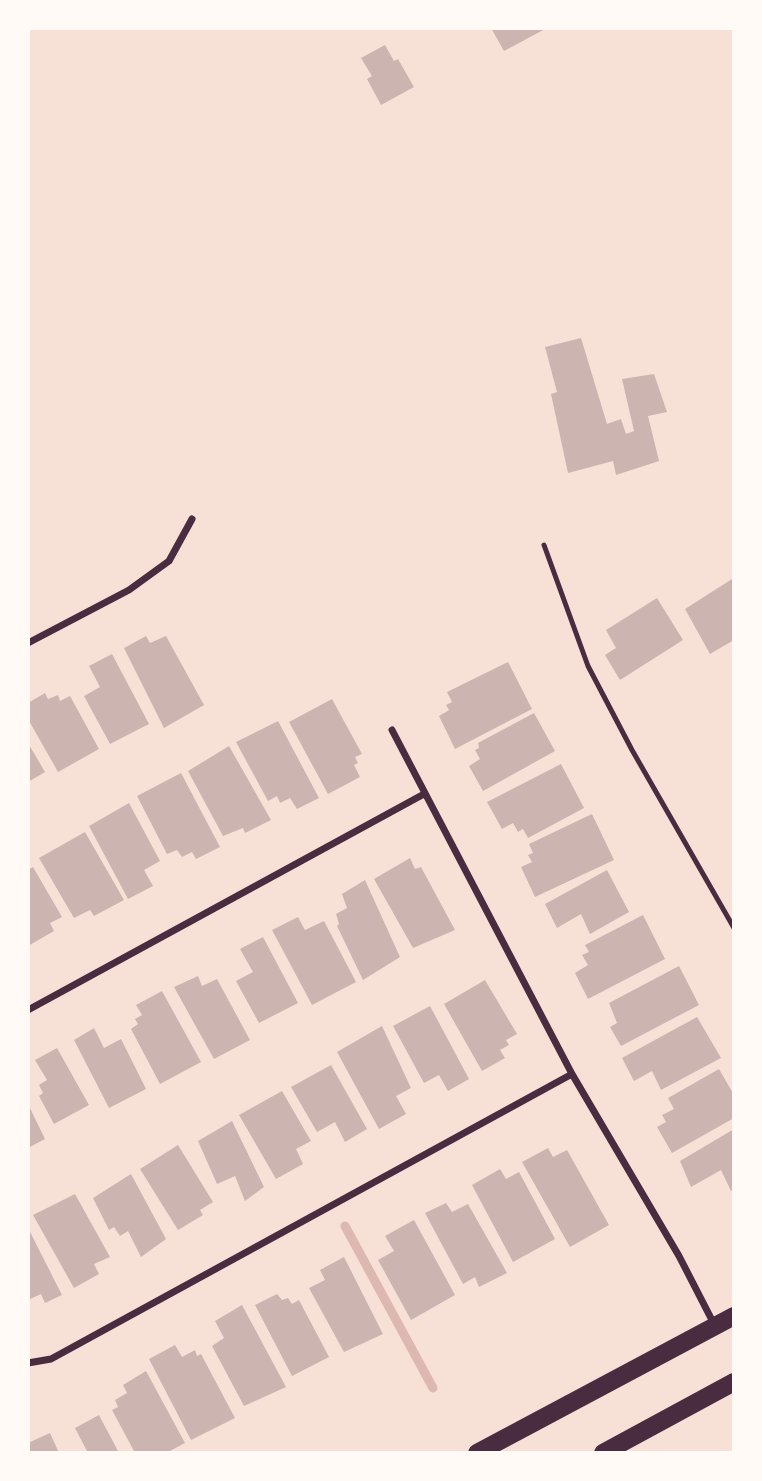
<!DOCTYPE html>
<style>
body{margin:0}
#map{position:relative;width:762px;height:1481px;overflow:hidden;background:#f7e1d7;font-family:Poppins,sans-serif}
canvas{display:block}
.frame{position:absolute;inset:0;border:30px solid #fffaf5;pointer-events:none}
</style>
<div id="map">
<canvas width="762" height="1481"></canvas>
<div class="frame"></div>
</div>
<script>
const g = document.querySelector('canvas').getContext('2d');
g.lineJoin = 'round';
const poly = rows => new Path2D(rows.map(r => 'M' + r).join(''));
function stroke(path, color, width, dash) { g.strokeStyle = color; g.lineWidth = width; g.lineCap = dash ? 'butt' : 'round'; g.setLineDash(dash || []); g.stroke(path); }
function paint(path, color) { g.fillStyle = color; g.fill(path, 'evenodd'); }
stroke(poly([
 [345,1226,433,1388]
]), '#dcb8b0', 9);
paint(poly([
 [491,28,547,28,504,51],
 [385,45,394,61,398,59,414,87,381,105,367,79,372,76,361,58],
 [581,338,607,424,621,419,626,434,634,431,622,379,654,374,667,412,648,416,659,461,616,475,613,461,568,473,551,394,557,392,545,347],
 [732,579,734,640,710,654,685,609],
 [657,598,683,640,620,680,605,655,616,648,606,630],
 [146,636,150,643,166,636,204,705,164,728,124,648],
 [112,654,149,724,110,744,84,696,100,687,89,666],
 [508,662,532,709,455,749,439,716,449,710,446,705,452,702,447,692],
 [45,693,48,699,58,695,60,701,70,696,99,749,58,772,28,719,28,703],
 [332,699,362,754,355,757,358,763,354,765,360,777,328,794,289,722],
 [534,713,555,751,483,791,469,766,480,759,475,750,479,748,478,743],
 [278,721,319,798,297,809,290,798,280,803,277,796,268,801,236,742],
 [28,743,45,772,28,782],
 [229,746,271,820,245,833,243,828,223,836,188,771],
 [561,764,584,808,528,838,523,829,518,832,513,823,502,829,487,802],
 [181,773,220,847,196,859,192,852,182,857,177,850,167,854,137,796],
 [129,803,160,861,144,870,153,886,128,899,89,826],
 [592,814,614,860,535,897,521,867,532,862,528,855,533,853,529,844],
 [85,832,124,900,94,916,90,910,74,918,39,858],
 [410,858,415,869,421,867,455,930,413,948,374,879],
 [33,867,62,917,50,923,54,931,28,946,28,870],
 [607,870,629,912,590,934,581,914,557,928,545,904],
 [365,880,400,957,363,980,337,926,339,924,336,914,347,908,342,894],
 [643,915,665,959,588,999,575,973,588,965,582,955,589,952,585,945],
 [298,917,305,930,324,921,356,982,312,1005,272,930],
 [263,937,298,1003,259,1023,236,981,253,972,240,949],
 [679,966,699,1005,621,1046,610,1027,617,1023,609,1003],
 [198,976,202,986,217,979,250,1040,214,1059,174,987],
 [485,980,517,1034,506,1040,509,1045,500,1050,505,1058,482,1071,444,1004],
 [162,991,201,1062,160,1084,131,1029,138,1024,135,1019,142,1015,136,1005],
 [430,1006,469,1079,448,1091,439,1075,424,1083,393,1026],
 [697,1017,721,1058,661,1090,652,1071,634,1081,622,1058],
 [382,1026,411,1088,396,1096,406,1114,379,1129,337,1052],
 [94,1028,104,1048,121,1039,146,1089,109,1108,74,1040],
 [57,1048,89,1105,54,1124,39,1096,43,1093,39,1085,47,1080,35,1060],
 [331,1065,367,1129,345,1142,335,1122,317,1132,291,1087],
 [719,1069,734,1095,734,1118,672,1153,657,1127,666,1122,662,1115,674,1109,668,1098],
 [282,1091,311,1141,296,1149,303,1164,276,1179,239,1115],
 [28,1104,45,1139,28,1148],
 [232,1121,264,1187,245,1201,235,1176,217,1184,198,1141],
 [734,1129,734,1189,731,1191,721,1170,691,1187,680,1161],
 [178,1145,213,1202,200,1210,203,1215,178,1230,140,1169],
 [548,1148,553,1157,567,1150,609,1225,570,1247,522,1162],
 [500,1169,506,1179,519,1172,555,1239,513,1262,472,1185],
 [131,1174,166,1239,141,1257,128,1231,120,1236,114,1227,109,1230,93,1198],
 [75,1194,110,1257,94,1264,99,1274,74,1288,33,1215],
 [446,1203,452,1212,468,1204,507,1273,479,1287,475,1277,463,1284,425,1213],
 [414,1220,455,1295,411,1320,378,1260,394,1251,385,1236],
 [28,1228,62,1295,45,1303,41,1294,28,1300],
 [344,1257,383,1334,344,1352,309,1288,325,1280,320,1270],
 [277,1294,282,1300,288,1298,292,1304,299,1300,329,1357,292,1376,255,1305],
 [242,1305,286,1387,244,1406,212,1346,224,1338,215,1321],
 [175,1345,182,1357,195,1350,197,1356,201,1354,235,1418,191,1440,149,1359],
 [146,1371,185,1443,166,1453,135,1453,112,1410,118,1407,115,1400,127,1393,123,1385],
 [99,1415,119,1453,88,1453,75,1428],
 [50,1433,59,1453,28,1453,28,1443]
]), '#ccb4b1');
stroke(poly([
 [544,545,588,666,632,750,734,928]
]), '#4a2c40', 5);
stroke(poly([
 [28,643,129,590,169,561,192,519],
 [392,730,572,1074,679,1256,715,1326],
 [28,1010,424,794],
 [28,1363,51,1359,572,1074]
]), '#4a2c40', 7);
stroke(poly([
 [477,1453,734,1316],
 [603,1453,734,1382]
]), '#4a2c40', 18);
</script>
